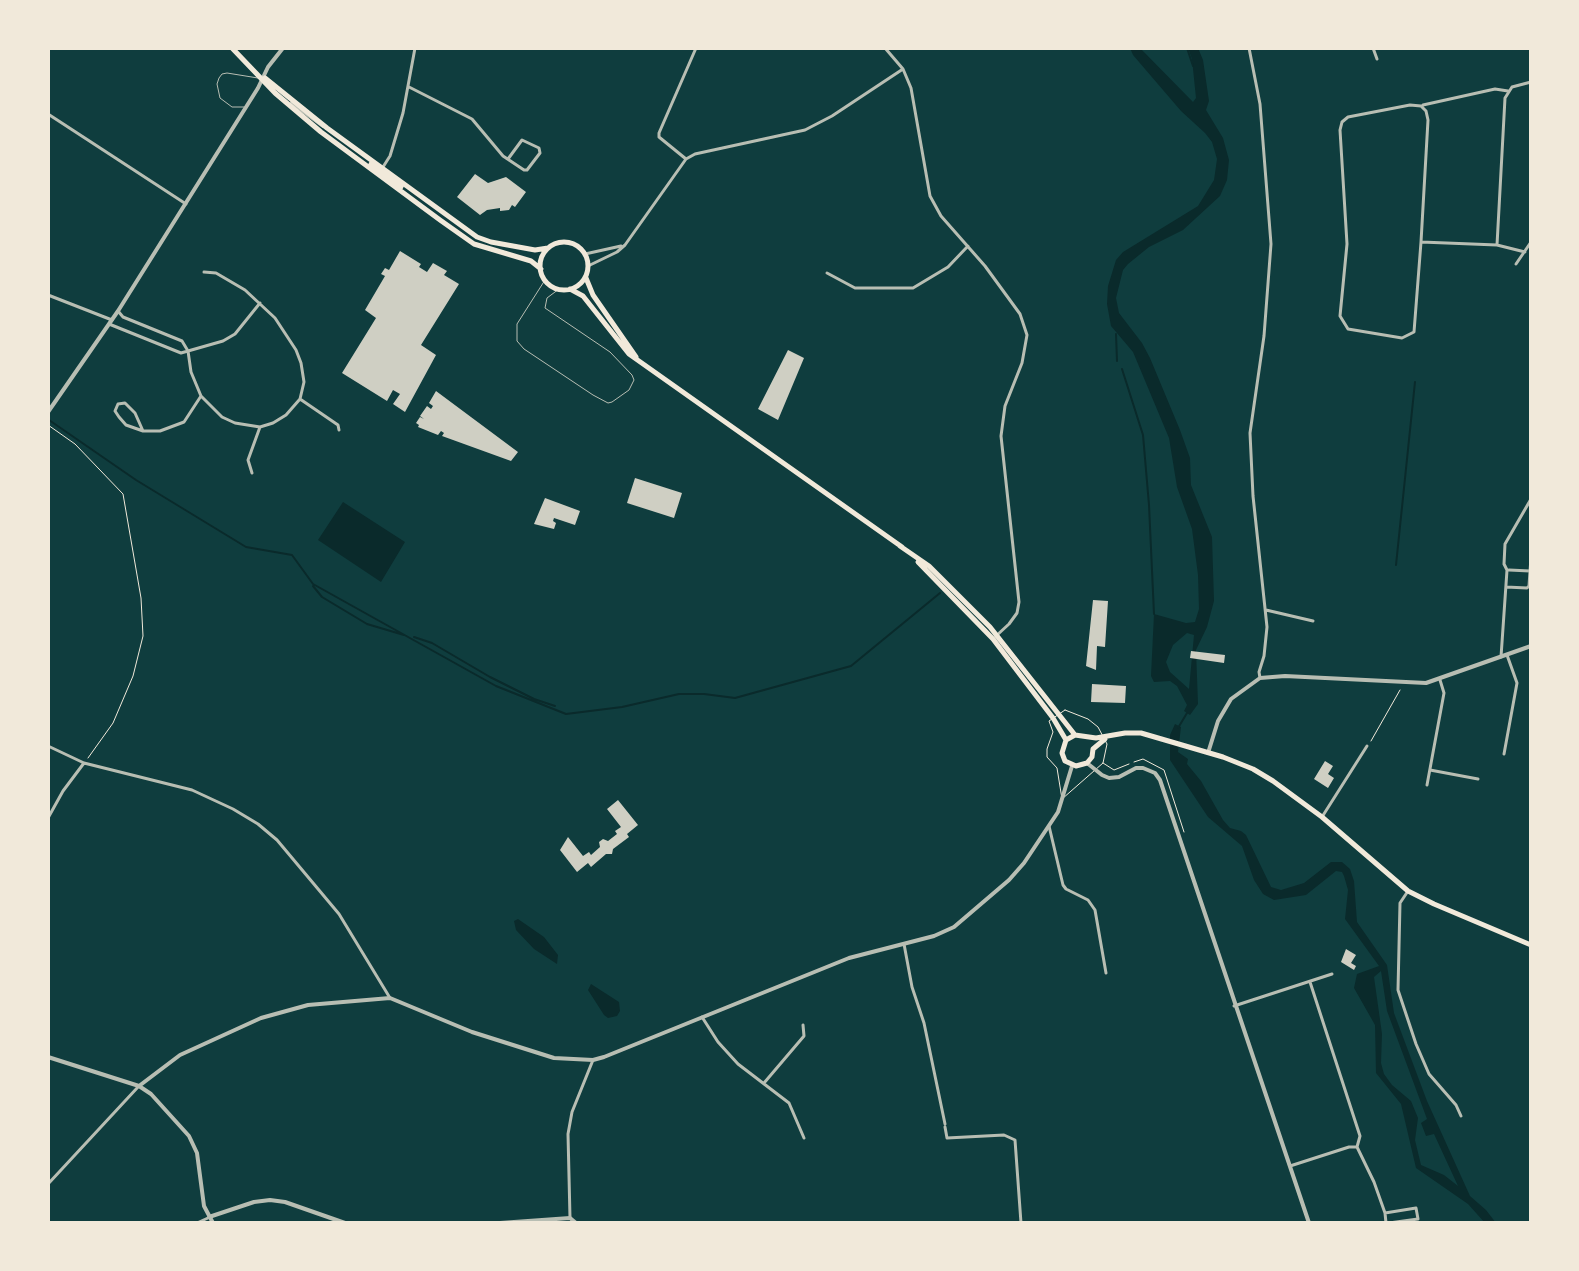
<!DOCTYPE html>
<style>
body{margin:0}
#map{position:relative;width:1579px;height:1271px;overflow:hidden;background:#0f3d3e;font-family:Manrope,sans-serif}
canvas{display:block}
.frame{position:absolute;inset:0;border:50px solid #f1e9da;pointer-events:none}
</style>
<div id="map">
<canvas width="1579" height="1271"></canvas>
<div class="frame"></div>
</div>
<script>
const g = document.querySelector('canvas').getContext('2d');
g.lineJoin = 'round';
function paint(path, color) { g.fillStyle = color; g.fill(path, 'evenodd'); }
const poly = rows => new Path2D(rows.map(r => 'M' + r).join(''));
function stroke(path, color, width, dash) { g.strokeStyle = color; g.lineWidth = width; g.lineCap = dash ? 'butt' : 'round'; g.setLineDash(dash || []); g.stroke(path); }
paint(poly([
 [1130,48,1140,48,1193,102,1196,98,1192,59,1188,48,1198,48,1203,60,1209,101,1206,110,1223,138,1229,160,1227,180,1220,196,1183,230,1149,247,1128,264,1123,270,1116,298,1119,313,1142,343,1150,358,1180,430,1190,458,1191,485,1212,537,1214,601,1207,627,1196,650,1198,704,1190,715,1184,711,1187,705,1177,686,1170,681,1154,682,1151,676,1154,614,1186,623,1195,622,1199,609,1198,575,1192,529,1177,487,1169,438,1133,352,1111,326,1107,304,1108,286,1116,260,1123,252,1198,206,1214,180,1217,159,1212,142,1205,133,1181,111,1133,55],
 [1187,633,1194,635,1189,689,1170,672,1166,662,1173,645],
 [343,502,405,542,381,582,318,540],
 [1175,724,1181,727,1178,752,1188,759,1187,764,1201,781,1223,820,1230,828,1241,831,1246,835,1271,887,1281,890,1304,883,1331,862,1342,862,1350,869,1354,881,1357,922,1387,965,1394,1013,1427,1101,1470,1196,1486,1210,1496,1223,1485,1223,1468,1204,1416,1168,1401,1104,1376,1073,1375,1025,1354,988,1357,974,1379,966,1345,919,1348,890,1344,876,1342,872,1336,871,1306,895,1274,900,1263,894,1254,880,1242,846,1208,817,1170,760,1170,735],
 [1381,971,1387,1011,1427,1119,1421,1123,1426,1136,1434,1134,1458,1186,1444,1175,1421,1165,1415,1140,1418,1118,1411,1101,1392,1085,1384,1074,1381,1063,1382,1034,1374,977],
 [518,919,544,937,558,955,557,964,534,949,516,930,514,921],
 [591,984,619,1002,620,1011,617,1016,608,1018,604,1015,588,990]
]), '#0a2a2b');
stroke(poly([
 [1187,48,1193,66],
 [1116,334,1117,361],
 [1122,369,1143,435,1149,505,1154,614],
 [49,420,136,480,246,547,292,555,313,584,496,686,566,714,622,707,679,694,704,694,735,698,851,666,940,593],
 [1396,565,1415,382],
 [313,586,322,597,367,624,404,635],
 [414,637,432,643,490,677,534,699,555,706],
 [1178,728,1187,713]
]), '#0a2a2b', 2);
paint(poly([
 [475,174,488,183,506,177,526,192,515,207,512,205,509,210,500,211,500,208,487,210,480,215,457,197],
 [400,251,421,264,419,267,427,272,433,263,447,271,444,275,459,284,421,345,436,355,405,412,393,404,400,394,393,390,387,401,342,373,376,318,365,310,385,276,381,274,385,268,389,270],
 [788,350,804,358,778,420,758,409],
 [436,391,518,452,511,461,442,436,444,433,441,431,438,435,418,427,419,425,416,423,420,417,424,419,420,416,427,406,431,409,433,406,429,403],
 [635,478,682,493,674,518,627,503],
 [545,498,580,511,575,525,554,518,553,521,556,523,554,529,534,524],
 [1093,600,1108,601,1105,647,1097,646,1096,670,1086,666],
 [1191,651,1225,655,1224,663,1190,658],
 [1092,684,1126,686,1125,703,1091,702],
 [1325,761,1333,766,1328,774,1334,778,1328,788,1314,779],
 [618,800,638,825,627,834,629,837,613,849,612,854,606,854,591,867,588,863,577,872,560,850,568,837,583,856,589,852,591,855,600,847,599,842,603,839,608,841,617,834,615,831,621,827,607,809],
 [1346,949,1356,955,1351,963,1356,966,1354,970,1341,962]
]), '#cfcfc3');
stroke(poly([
 [48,425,75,444,123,494,141,598,143,636,133,676,113,723,88,758],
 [1065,710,1088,719,1098,727,1107,744,1103,763,1062,799,1057,768,1047,757,1047,749,1053,732,1049,721,1065,710],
 [1371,741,1400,690],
 [1134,762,1143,759,1164,770,1184,832],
 [1103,763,1114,770,1129,764]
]), '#f1e9da', 1);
stroke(poly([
 [244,107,232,107,220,98,217,84,219,78,222,74,227,73,258,78],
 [545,280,517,324,517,341,524,349,593,395,608,403,612,402,629,390,634,380,632,375,610,352,545,308,547,298,559,289]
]), '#b8beb3', 1);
stroke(poly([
 [885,48,903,69,911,88,930,196,941,216,985,266,1020,314,1027,335,1022,363,1005,406,1001,436,1019,602,1017,613,1009,624,996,636],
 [1249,48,1260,104,1271,244,1264,336,1250,433,1253,496,1267,627,1264,656,1259,672,1260,678],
 [1373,48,1377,59],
 [409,87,472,119,503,156,524,170,527,170,540,153,539,148,522,140,508,159],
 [1423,105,1495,89,1508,91],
 [48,114,186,204],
 [686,159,659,137,659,133,696,48],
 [383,167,390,156,403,113,415,48],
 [1421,242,1428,120,1426,111,1421,106,1410,105,1348,117,1342,122,1340,130,1347,244,1340,316,1348,329,1402,338,1414,332,1421,242,1497,245,1525,252],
 [1497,245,1505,98,1512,87,1531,82],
 [585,254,621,246],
 [1516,264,1531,242],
 [588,266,617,252,625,245,686,159,695,154,805,130,832,116,903,69],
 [827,273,855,288,913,288,948,267,968,246],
 [48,295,112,320],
 [118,311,123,317,182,341,188,351,191,372,201,396,222,417,235,423,260,427,273,423,286,415,300,399,304,382,301,363,296,350,275,318,245,290,216,273,204,272],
 [109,324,181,353,223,341,235,334,260,303],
 [300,399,338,425,339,430],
 [143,431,126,425,119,417,115,411,118,404,125,403,135,413,143,431,160,431,184,422,201,396],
 [252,473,248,460,260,427],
 [1530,571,1531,558],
 [1506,587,1527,588,1529,586,1530,571,1509,570],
 [1266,610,1313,621],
 [1501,657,1507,570,1504,564,1505,544,1531,499],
 [48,746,84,763,192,790,233,809,258,824,277,840,339,914,390,998],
 [1504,754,1517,683,1507,655],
 [1430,770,1478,779],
 [1427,785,1444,693,1440,680],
 [1322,817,1367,746],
 [48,818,63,791,84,763],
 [1049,826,1063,885,1066,889,1088,900,1095,910,1106,973],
 [1408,891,1400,903,1398,990,1416,1044,1429,1074,1456,1105,1461,1116],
 [904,944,912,987,924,1023,945,1124],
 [1310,982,1360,1136,1357,1147],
 [1234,1006,1332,974],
 [702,1017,718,1042,738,1064,789,1103,804,1138],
 [764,1083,804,1036,803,1025],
 [945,1127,947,1138,1004,1135,1015,1140,1021,1223],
 [1290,1166,1349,1147,1357,1147,1374,1182,1385,1213],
 [48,1184,138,1087],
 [570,1218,568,1134,572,1112,593,1060],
 [197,1223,208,1218],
 [1386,1223,1385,1213,1416,1208,1418,1219,1389,1223]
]), '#b8beb3', 3);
stroke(poly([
 [292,103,323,126],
 [48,412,118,311,258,88,268,67,283,48],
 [1208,753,1218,721,1231,699,1260,678,1285,676,1426,683,1531,646],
 [1087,763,1102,775,1109,778,1119,777,1136,768,1143,768,1155,773,1160,780,1309,1223],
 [48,1057,139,1086,151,1094,189,1136,197,1153,204,1206,213,1223],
 [139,1086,180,1055,261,1018,308,1005,390,998,472,1032,554,1058,593,1060,604,1057,849,958,934,936,954,927,1009,880,1024,863,1058,812,1072,766],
 [209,1217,254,1202,270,1200,285,1202,345,1223],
 [500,1223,570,1218,576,1223]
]), '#b8beb3', 4);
stroke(poly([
 [232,48,275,93,321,132,440,220,474,244,531,261,541,269],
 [265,78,327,128,477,237,491,242,535,250,548,248],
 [371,164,401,187],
 '540 266a24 24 0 1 1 48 0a24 24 0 1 1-48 0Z',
 [586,278,593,295,636,357],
 [570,289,583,296,629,354,902,547],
 [900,546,929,566,990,627,1075,735,1096,738,1125,733,1141,733,1223,757,1253,769,1273,781,1322,817,1408,891,1434,904,1531,945],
 [918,562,993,639,1053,718,1066,740],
 [1075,735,1066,740,1062,753,1065,761,1076,766,1087,763,1092,757,1093,749,1105,739]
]), '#f1e9da', 5);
</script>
